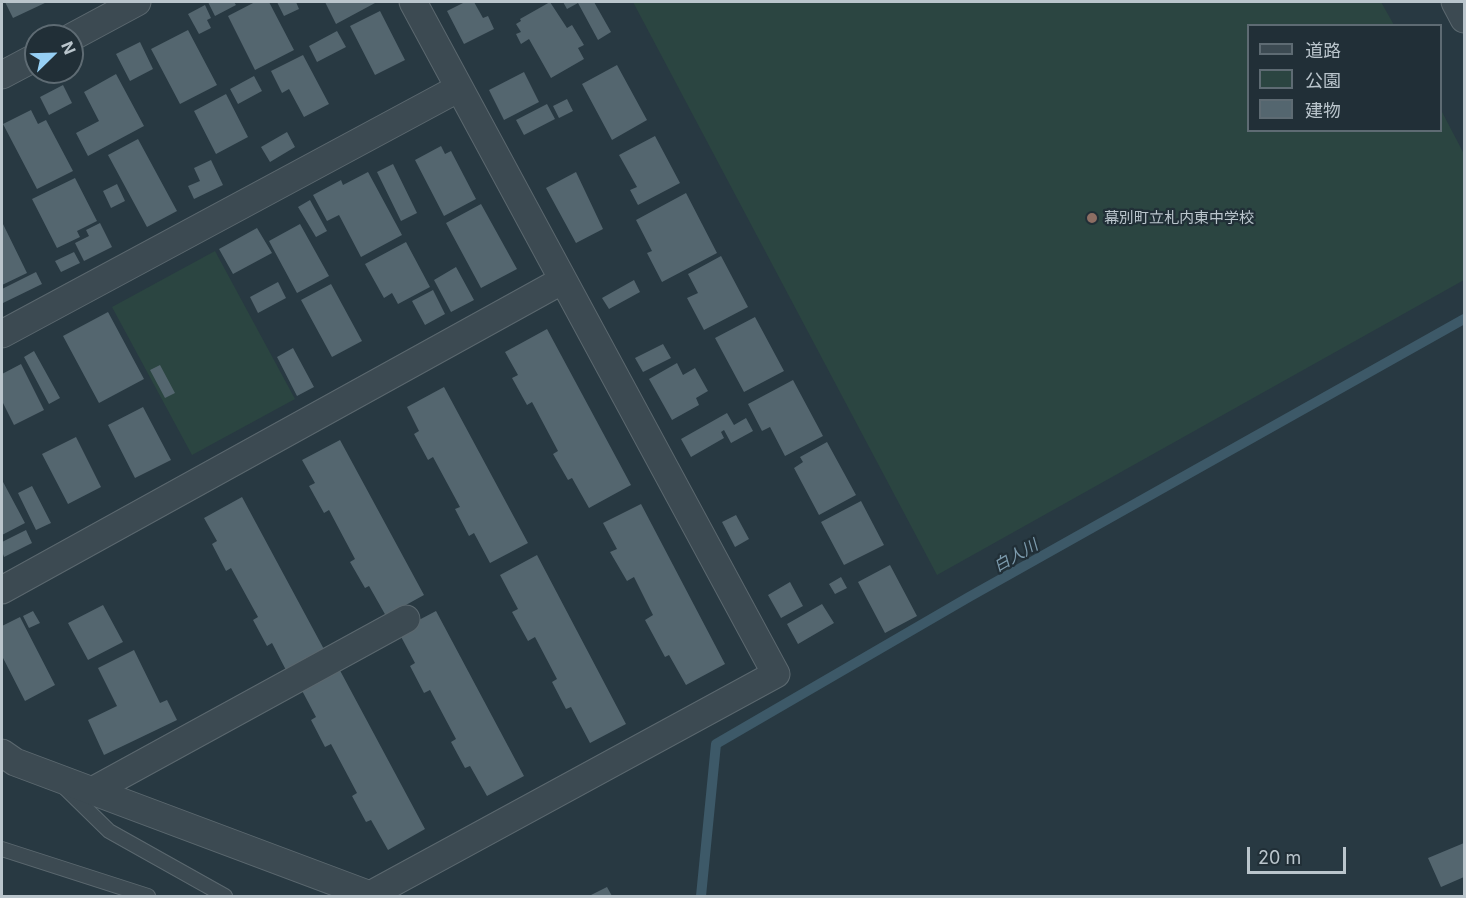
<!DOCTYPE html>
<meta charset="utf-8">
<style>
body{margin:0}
#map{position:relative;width:1466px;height:898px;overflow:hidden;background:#283942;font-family:Inter,"Noto Sans JP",sans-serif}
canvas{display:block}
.frame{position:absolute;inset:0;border:3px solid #bac5cc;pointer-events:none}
.legend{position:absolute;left:1247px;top:24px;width:195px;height:108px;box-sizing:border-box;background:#212f37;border:2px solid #5e6b73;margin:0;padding:8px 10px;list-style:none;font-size:18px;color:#bac5cc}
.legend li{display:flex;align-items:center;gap:12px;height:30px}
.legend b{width:30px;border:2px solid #5e6b73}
.north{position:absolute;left:24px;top:24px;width:60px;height:60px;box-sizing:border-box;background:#212f37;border:2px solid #5e6b73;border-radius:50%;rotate:67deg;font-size:16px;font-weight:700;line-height:24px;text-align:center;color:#bac5cc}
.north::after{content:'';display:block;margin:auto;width:21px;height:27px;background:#96cff4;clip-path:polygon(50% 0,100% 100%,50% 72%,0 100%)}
.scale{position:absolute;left:1247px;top:847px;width:99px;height:27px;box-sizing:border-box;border:3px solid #bac5cc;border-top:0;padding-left:8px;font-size:18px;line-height:21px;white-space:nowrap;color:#bac5cc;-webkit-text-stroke:4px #212f37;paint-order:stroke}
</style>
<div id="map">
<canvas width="1466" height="898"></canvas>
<div class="frame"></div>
<ul class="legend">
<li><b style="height:8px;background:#3c4a52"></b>道路</li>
<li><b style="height:16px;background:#2b4541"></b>公園</li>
<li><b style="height:16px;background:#54666f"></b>建物</li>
</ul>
<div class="north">N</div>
<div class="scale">20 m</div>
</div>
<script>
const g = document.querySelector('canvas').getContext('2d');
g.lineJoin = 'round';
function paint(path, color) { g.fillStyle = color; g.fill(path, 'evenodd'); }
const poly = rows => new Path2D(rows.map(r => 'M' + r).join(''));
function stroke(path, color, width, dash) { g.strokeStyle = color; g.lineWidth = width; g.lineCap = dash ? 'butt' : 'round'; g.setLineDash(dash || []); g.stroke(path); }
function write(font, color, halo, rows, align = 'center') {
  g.font = font + ' Inter,"Noto Sans JP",sans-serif'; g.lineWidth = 4.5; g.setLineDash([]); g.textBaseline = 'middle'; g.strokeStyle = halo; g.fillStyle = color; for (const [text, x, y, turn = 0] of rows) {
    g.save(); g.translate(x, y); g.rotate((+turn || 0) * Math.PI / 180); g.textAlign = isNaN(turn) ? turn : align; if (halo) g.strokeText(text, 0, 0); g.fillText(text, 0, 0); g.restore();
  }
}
paint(poly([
 [633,2,1381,2,1394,25,1248,26,1248,130,1440,130,1441,110,1464,154,1464,280,937,575],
 [215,251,295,399,192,455,112,307]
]), '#2b4541');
stroke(poly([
 [701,896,716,744,969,597,1464,319]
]), '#3d5968', 10);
paint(poly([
 [5,2,47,2,13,18],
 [208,2,234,2,236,5,215,16],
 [255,2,269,2,294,50,255,70,228,16],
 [277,2,296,2,299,9,284,16],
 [325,2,374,2,375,3,336,24],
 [465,2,474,2,483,18,488,16,494,29,464,44,447,11],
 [550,2,567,28,572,25,584,45,578,48,584,59,551,78,529,39,521,44,516,34,521,32,516,24,521,21,520,19],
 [563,2,594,2,611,32,598,40,578,3,567,9],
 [205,5,211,18,207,20,211,28,199,34,188,14],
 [380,11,405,60,375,75,350,26],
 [188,30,217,85,180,104,151,49],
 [337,31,346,47,317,62,309,46],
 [140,42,153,69,130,81,116,54],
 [303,55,329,104,304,117,289,89,282,93,271,71],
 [617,65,647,120,612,140,582,84],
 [524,72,539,102,504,120,489,90],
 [116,74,144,126,88,156,76,133,99,121,84,92],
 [254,76,262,91,238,104,230,89],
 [63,85,72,103,49,115,40,97],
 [226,94,248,137,216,154,194,111],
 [567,99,573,111,559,118,553,106],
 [547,104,555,119,524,135,516,120],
 [31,110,38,124,46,120,73,171,37,189,3,124],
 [287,132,295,147,270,162,261,147],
 [655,136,680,183,638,205,630,190,637,187,619,155],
 [138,139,177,211,147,227,108,155],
 [441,146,445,154,451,151,476,199,444,216,415,160],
 [211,160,223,185,194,199,188,186,200,181,194,168],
 [393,164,417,213,401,221,377,172],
 [368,172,402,235,361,257,339,215,327,221,313,195,341,180,343,185],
 [576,172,603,229,576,243,546,188],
 [75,178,97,221,77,231,80,237,57,248,32,199],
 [117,184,125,201,111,208,103,191],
 [686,193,717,253,662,282,647,253,652,251,636,220],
 [310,200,327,231,316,237,298,207],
 [481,204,517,269,481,288,446,223],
 [2,222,27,273,2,285],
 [100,223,112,247,84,261,75,243,89,236,86,230],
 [300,224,329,276,297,293,269,241],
 [257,228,272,253,233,274,219,249],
 [406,242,430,287,398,304,392,293,384,298,365,264],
 [74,252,80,263,61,272,55,261],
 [721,256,748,307,704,330,687,298,698,293,688,274],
 [456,267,474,300,451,312,434,280],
 [36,272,42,284,3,303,2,289],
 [634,280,640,292,609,309,602,298],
 [278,282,286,298,258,313,250,297],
 [331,284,362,341,332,357,301,300],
 [433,290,445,314,425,325,412,301],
 [108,312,144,379,99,403,63,336],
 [755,317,784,371,744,392,715,338],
 [547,329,631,485,589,508,572,478,568,480,553,454,558,451,532,402,527,405,512,378,518,375,505,352],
 [663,344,671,358,643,372,635,358],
 [293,348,314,387,297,396,277,357],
 [34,351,60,398,49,404,24,357],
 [677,363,683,375,695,368,708,391,696,398,699,405,672,420,649,379],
 [21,364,44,410,14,425,2,401,2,374],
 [160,365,175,393,165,398,150,370],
 [793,380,823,436,785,456,770,427,762,431,748,404],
 [444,387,528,543,490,563,474,533,469,536,455,509,460,507,433,457,428,460,414,434,419,431,407,407],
 [143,407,171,460,135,478,108,425],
 [727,413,734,425,746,418,753,431,731,443,724,430,721,432,724,438,691,457,681,439],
 [76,437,101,487,68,504,42,454],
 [340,440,424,595,386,616,369,586,365,588,350,562,355,559,329,510,324,513,309,486,315,483,302,460],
 [827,442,856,495,819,515,794,468,803,462,800,457],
 [2,480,25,523,2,535],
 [32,486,51,523,36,530,18,493],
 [242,497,326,653,288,674,272,643,267,646,253,620,258,617,231,568,226,571,212,544,217,541,204,518],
 [861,501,884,545,844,565,821,522],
 [641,504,725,664,686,685,669,655,665,657,645,620,653,615,634,577,627,581,610,552,617,549,603,523],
 [736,515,749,539,735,547,722,522],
 [26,530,32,543,4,557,2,551,2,542],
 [537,555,626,724,590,743,571,707,566,709,552,682,557,679,535,637,528,641,512,612,518,609,500,575],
 [890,565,917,616,885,633,858,582],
 [841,577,847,588,835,594,829,584],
 [790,582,803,606,781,618,768,595],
 [822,604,834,623,798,644,787,624],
 [103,605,123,642,88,660,68,623],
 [33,611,40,623,29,628,23,616],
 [436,611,524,776,487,796,470,766,465,768,451,742,456,739,430,690,424,693,410,666,415,663,398,631],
 [20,617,55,685,25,701,2,656,2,626],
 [134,650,160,703,167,700,177,720,104,755,88,720,117,706,98,668],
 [336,663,425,829,388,850,371,820,366,822,352,796,357,793,331,744,325,747,311,720,316,717,298,683],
 [1464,843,1464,877,1441,887,1428,858],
 [607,887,612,896,589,896]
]), '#54666f');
const lane = poly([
 [64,787,109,831,225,896],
 [2,849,148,896]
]);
const street = poly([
 [1455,2,1464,19],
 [72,37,137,2],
 [2,75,36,57],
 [2,334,459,88],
 [2,590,563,280],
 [2,753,15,762,370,895,776,674,413,2],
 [92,791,406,619]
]);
stroke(lane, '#5b686f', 16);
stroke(street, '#5b686f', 29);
stroke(lane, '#3c4a52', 14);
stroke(street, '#3c4a52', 27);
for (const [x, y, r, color] of [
 [1092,218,6,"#8d6e63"]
]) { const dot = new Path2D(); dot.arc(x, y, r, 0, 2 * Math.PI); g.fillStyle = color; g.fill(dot); stroke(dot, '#212f37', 2); }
write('15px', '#bac5cc', '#212f37', [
 ["幕別町立札内東中学校",1104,218]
], 'left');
write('italic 16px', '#7c9bad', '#212f37', [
 ["白人川",1016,556,-30]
]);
</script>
